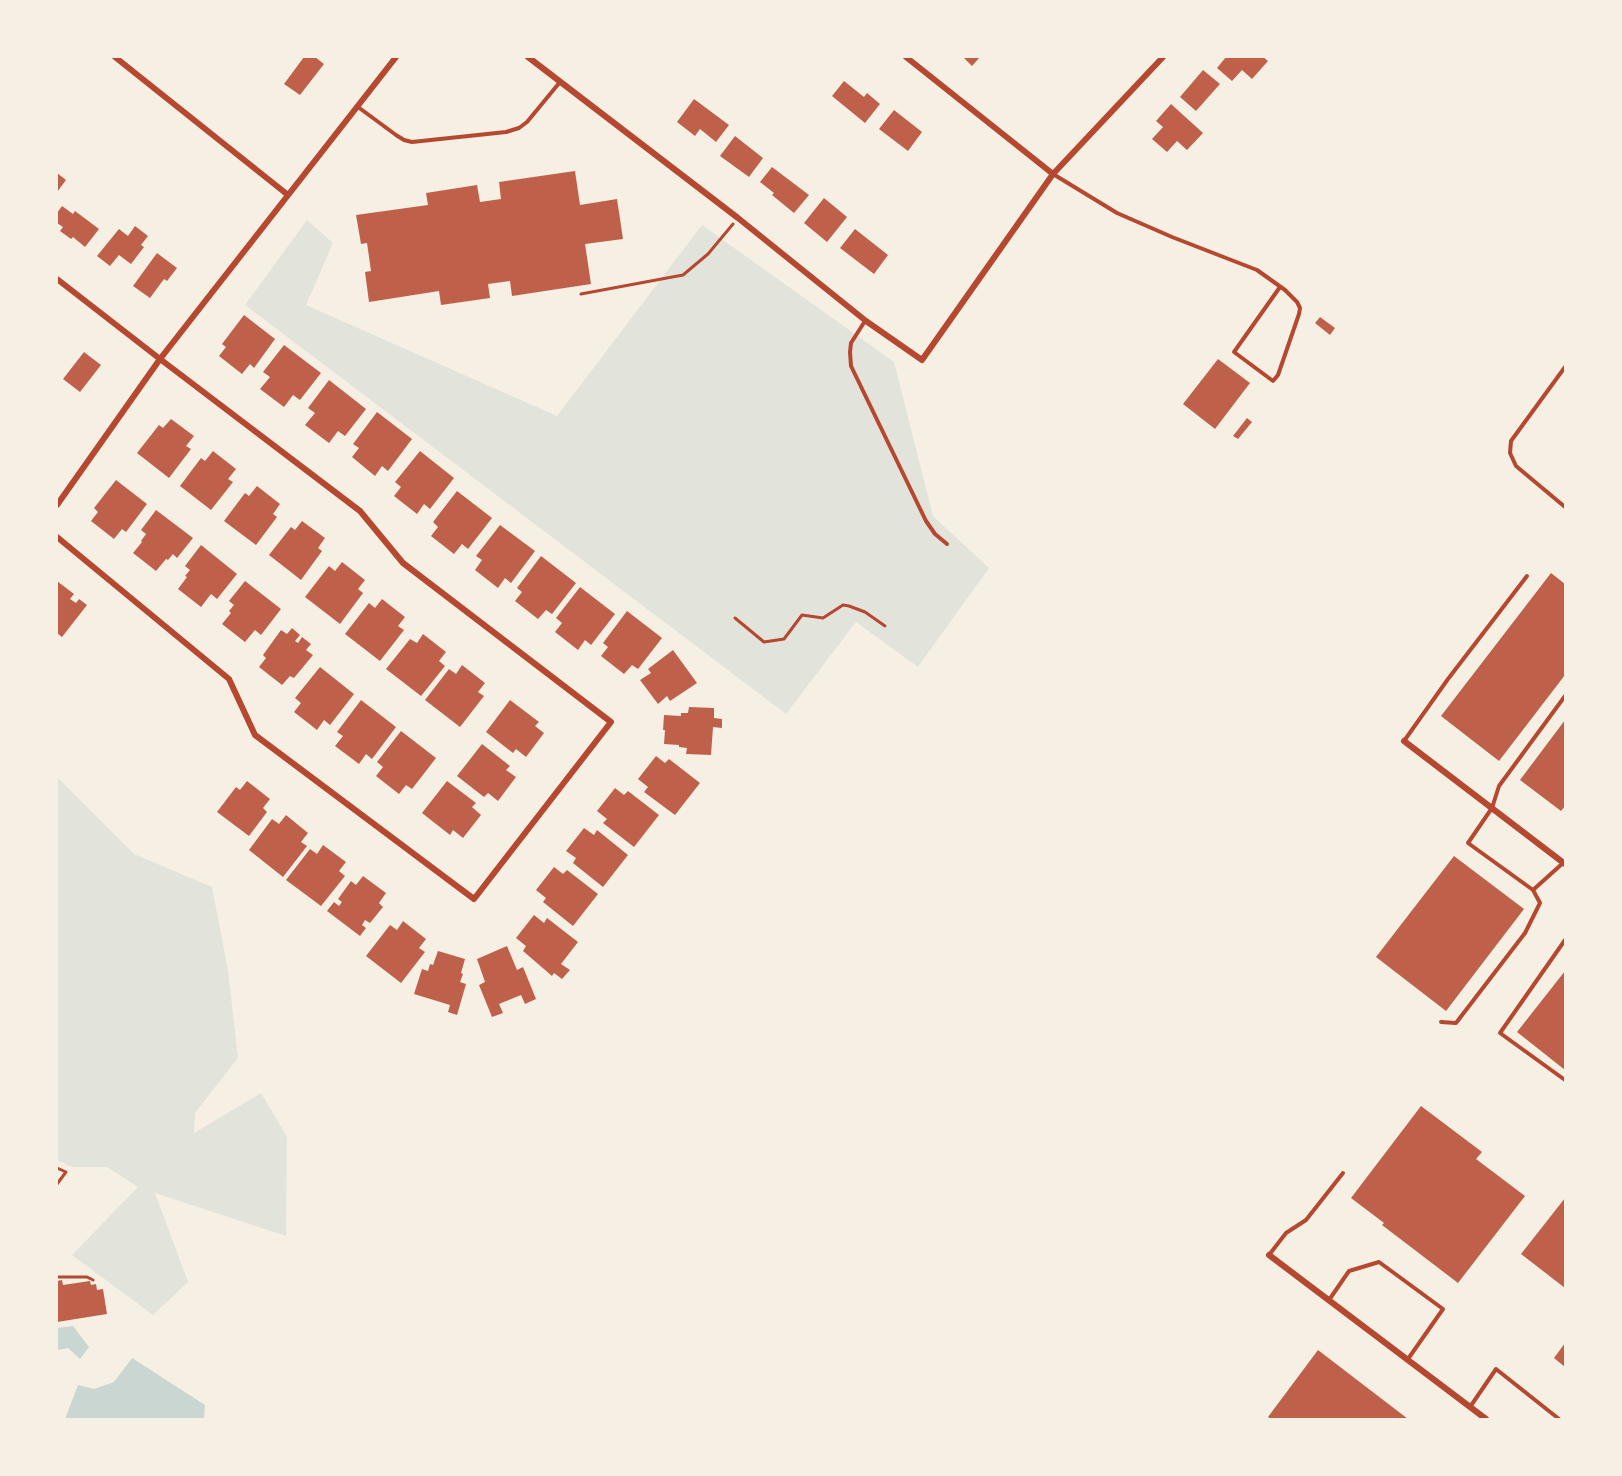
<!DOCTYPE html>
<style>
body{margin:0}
#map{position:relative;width:1622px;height:1476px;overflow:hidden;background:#f6efe4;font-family:"Work Sans",sans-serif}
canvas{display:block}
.frame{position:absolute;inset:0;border:58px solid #f6efe4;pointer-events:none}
</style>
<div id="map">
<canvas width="1622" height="1476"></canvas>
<div class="frame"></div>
</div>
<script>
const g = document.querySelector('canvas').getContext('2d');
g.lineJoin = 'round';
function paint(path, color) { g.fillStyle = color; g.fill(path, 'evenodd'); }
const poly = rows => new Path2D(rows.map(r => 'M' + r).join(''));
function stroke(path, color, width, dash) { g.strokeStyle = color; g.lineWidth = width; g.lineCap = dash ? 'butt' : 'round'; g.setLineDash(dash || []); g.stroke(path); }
paint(poly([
 [307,220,333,243,306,305,557,416,702,225,894,362,933,516,989,568,918,667,856,622,786,714,245,305],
 [57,777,134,854,212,887,228,970,238,1058,195,1113,194,1133,261,1093,287,1137,286,1236,155,1193,188,1282,153,1315,72,1255,138,1187,107,1167,72,1167,57,1160]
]), '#e2e4dc');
paint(poly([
 [73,1326,89,1347,80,1359,68,1348,57,1350,57,1328],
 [132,1358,205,1405,204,1419,65,1419,78,1385,94,1389,114,1382]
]), '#c9d6d2');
paint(poly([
 [304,57,315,57,324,64,300,95,284,84],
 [963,57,980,57,972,66],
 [1226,57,1263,57,1268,61,1252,79,1242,70,1232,81,1217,68],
 [1203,70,1220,84,1196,111,1180,97],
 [844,81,864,97,867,93,880,104,865,123,832,96],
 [694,99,729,125,716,142,700,129,695,136,677,122],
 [1171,104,1203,133,1187,150,1177,141,1167,152,1152,139,1163,127,1156,121],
 [894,110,922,132,908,151,879,129],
 [735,136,763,158,749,177,720,156],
 [772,167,809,195,794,213,772,195,774,193,760,182],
 [575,171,580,205,617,199,623,239,585,244,591,284,512,296,510,281,488,284,490,298,441,305,439,291,369,302,365,272,371,271,367,243,361,244,356,215,428,205,426,193,477,185,480,202,501,199,499,182],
 [57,173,66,180,57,192],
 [824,198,847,217,827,242,804,223],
 [62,206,73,214,75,211,99,229,85,247,73,237,71,239,60,231,63,227,57,223,57,213],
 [135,226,148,236,141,245,144,247,131,264,119,255,110,266,97,256,119,229,128,236],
 [855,229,888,255,874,274,840,248],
 [157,253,177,268,167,281,164,279,150,298,133,286],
 [244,315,275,339,254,368,250,364,242,374,219,356,226,347,222,344],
 [1320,317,1335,328,1330,335,1315,323],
 [284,345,321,373,300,400,293,395,284,407,260,389,270,377,263,372],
 [84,352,101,365,80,392,63,379],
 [1218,359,1250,383,1215,429,1183,404],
 [329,380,366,409,345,436,338,431,329,443,305,425,315,413,308,408],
 [377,412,412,439,388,471,382,466,375,476,352,457,359,448,353,444],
 [1247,418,1252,422,1238,439,1233,436],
 [171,419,194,436,186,446,191,449,169,478,137,453,159,425,163,428],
 [213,451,236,469,228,479,233,482,211,510,180,486,201,458,205,461],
 [420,451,454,478,430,509,424,504,417,514,394,496,401,487,395,482],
 [116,480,147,504,126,532,122,529,114,539,91,521,98,512,94,508],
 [257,486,280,504,273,514,277,517,256,545,224,521,245,493,249,496],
 [457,491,492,518,468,549,462,544,454,554,431,536,438,527,433,522],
 [156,510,193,538,177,558,173,554,168,560,166,559,156,571,133,553,142,542,141,541,146,534,141,530],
 [302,521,325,538,318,548,322,551,301,580,269,555,291,527,295,530],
 [500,525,535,551,511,583,505,578,498,588,475,570,482,560,476,556],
 [201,545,237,574,217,599,211,594,201,607,178,589,187,577,185,576,190,570,185,566],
 [541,556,576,583,552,614,546,610,538,619,515,601,522,592,517,588],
 [342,562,365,580,358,589,363,593,340,624,305,597,329,566,335,571],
 [1551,573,1565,584,1565,675,1499,761,1441,716],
 [57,581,74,594,70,599,76,603,79,599,87,605,62,637,57,633],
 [245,581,281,609,261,635,255,630,245,642,222,624,231,613,229,611,234,605,229,601],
 [580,587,615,614,591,645,585,640,578,650,555,632,562,623,556,618],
 [382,599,405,617,398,626,404,630,380,661,345,634,369,603,375,608],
 [627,611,662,638,638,669,632,665,624,674,601,656,608,647,603,643],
 [292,628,300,635,295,641,298,643,302,637,311,644,306,650,313,655,294,678,290,676,282,685,259,667,266,658,263,655,281,630,287,634],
 [423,634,446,652,439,661,445,666,421,696,386,669,410,639,417,643],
 [673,650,697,683,670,701,667,696,658,704,640,680,651,673,648,669],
 [462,665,485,683,478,692,484,696,460,727,425,700,449,669,456,674],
 [320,667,354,694,330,725,324,720,317,730,294,712,301,703,295,698],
 [361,700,396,727,372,759,366,754,359,764,335,746,343,736,337,732],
 [510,700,539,722,535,726,544,733,526,757,516,749,513,753,486,732],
 [689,707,714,708,714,718,722,719,722,728,713,727,711,755,686,754,687,748,679,747,679,745,664,744,665,730,663,730,664,715,681,716,681,713,688,713],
 [1565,720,1565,806,1561,811,1520,780],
 [401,731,436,758,412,789,406,785,399,794,376,776,383,767,377,762],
 [482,744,510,766,506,770,516,777,498,801,488,793,484,797,457,776],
 [656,756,665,763,669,759,700,783,675,815,644,792,648,787,638,779],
 [247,781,270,799,263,808,267,812,249,836,217,812,236,787,240,790],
 [447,781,476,803,472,807,481,815,463,838,453,830,450,835,422,813],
 [615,788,624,795,628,791,659,815,634,847,603,823,607,819,597,811],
 [286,815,308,833,301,842,307,846,283,877,249,850,272,819,279,824],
 [584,828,594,835,597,830,628,855,603,887,573,863,576,858,566,851],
 [323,845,346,862,339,871,345,876,321,906,286,880,310,849,317,854],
 [1454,856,1524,909,1446,1011,1376,957],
 [554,867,563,874,567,870,598,894,573,926,543,902,546,898,536,890],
 [363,876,386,893,379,903,383,907,370,923,365,920,362,925,366,928,360,936,327,911,334,902,339,906,342,902,338,899,351,881,356,885],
 [534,915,544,923,547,918,578,942,561,964,570,970,562,979,554,973,552,976,523,951,526,946,516,938],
 [403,921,426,939,419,948,425,952,401,983,366,956,390,925,397,930],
 [507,946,517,970,523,967,536,999,525,1004,521,995,499,1004,503,1013,492,1017,479,985,485,982,477,959],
 [438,951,465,959,461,973,463,974,460,982,466,984,457,1015,448,1012,450,1005,414,994,422,969,428,971,430,964,433,965],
 [1565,971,1565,1070,1517,1032],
 [1421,1106,1482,1152,1476,1159,1525,1196,1458,1283,1382,1225,1384,1223,1351,1198],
 [1565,1198,1565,1288,1521,1254],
 [62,1280,63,1285,90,1281,91,1285,96,1284,97,1290,103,1289,107,1314,57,1322,57,1281],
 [1565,1343,1565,1367,1554,1358],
 [1318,1350,1408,1419,1271,1419,1268,1417]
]), '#bf614a');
stroke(poly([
 [581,294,683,275,708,254,733,224],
 [735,618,764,642,784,639,802,615,823,618,843,605,849,606,865,612,885,626],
 [57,1168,66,1172,57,1184],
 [57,1277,87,1277,93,1280]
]), '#b5482f', 3);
stroke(poly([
 [358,107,396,135,404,140,412,142,506,132,519,128,527,122,560,82],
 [1053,174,1117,213,1172,237,1257,270,1285,290,1297,302,1300,308,1299,314,1278,375,1273,381,1234,352,1280,287],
 [865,321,851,343,850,352,851,366,926,521,935,534,947,544],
 [1565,367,1511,441,1510,453,1516,466,1565,507],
 [1404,741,1448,679,1527,576],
 [1563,863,1533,890,1468,843,1492,808,1499,786,1565,696],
 [1565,940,1500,1033,1565,1080],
 [1441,1022,1456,1023,1525,933,1540,903,1533,890],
 [1269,1255,1286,1233,1306,1220,1343,1173],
 [1329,1300,1349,1271,1379,1262,1443,1309,1408,1359],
 [1470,1407,1496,1369,1559,1419]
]), '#b5482f', 4);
stroke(poly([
 [115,57,288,195],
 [528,57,738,218,866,321,922,360,1053,174,1163,57],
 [906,57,1053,174],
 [57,279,160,359,360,511,403,563,611,722,474,899,255,735,229,679,57,537],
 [57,505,160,359,396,57],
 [1404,741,1565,864],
 [1269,1255,1486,1419]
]), '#b5482f', 6);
</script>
